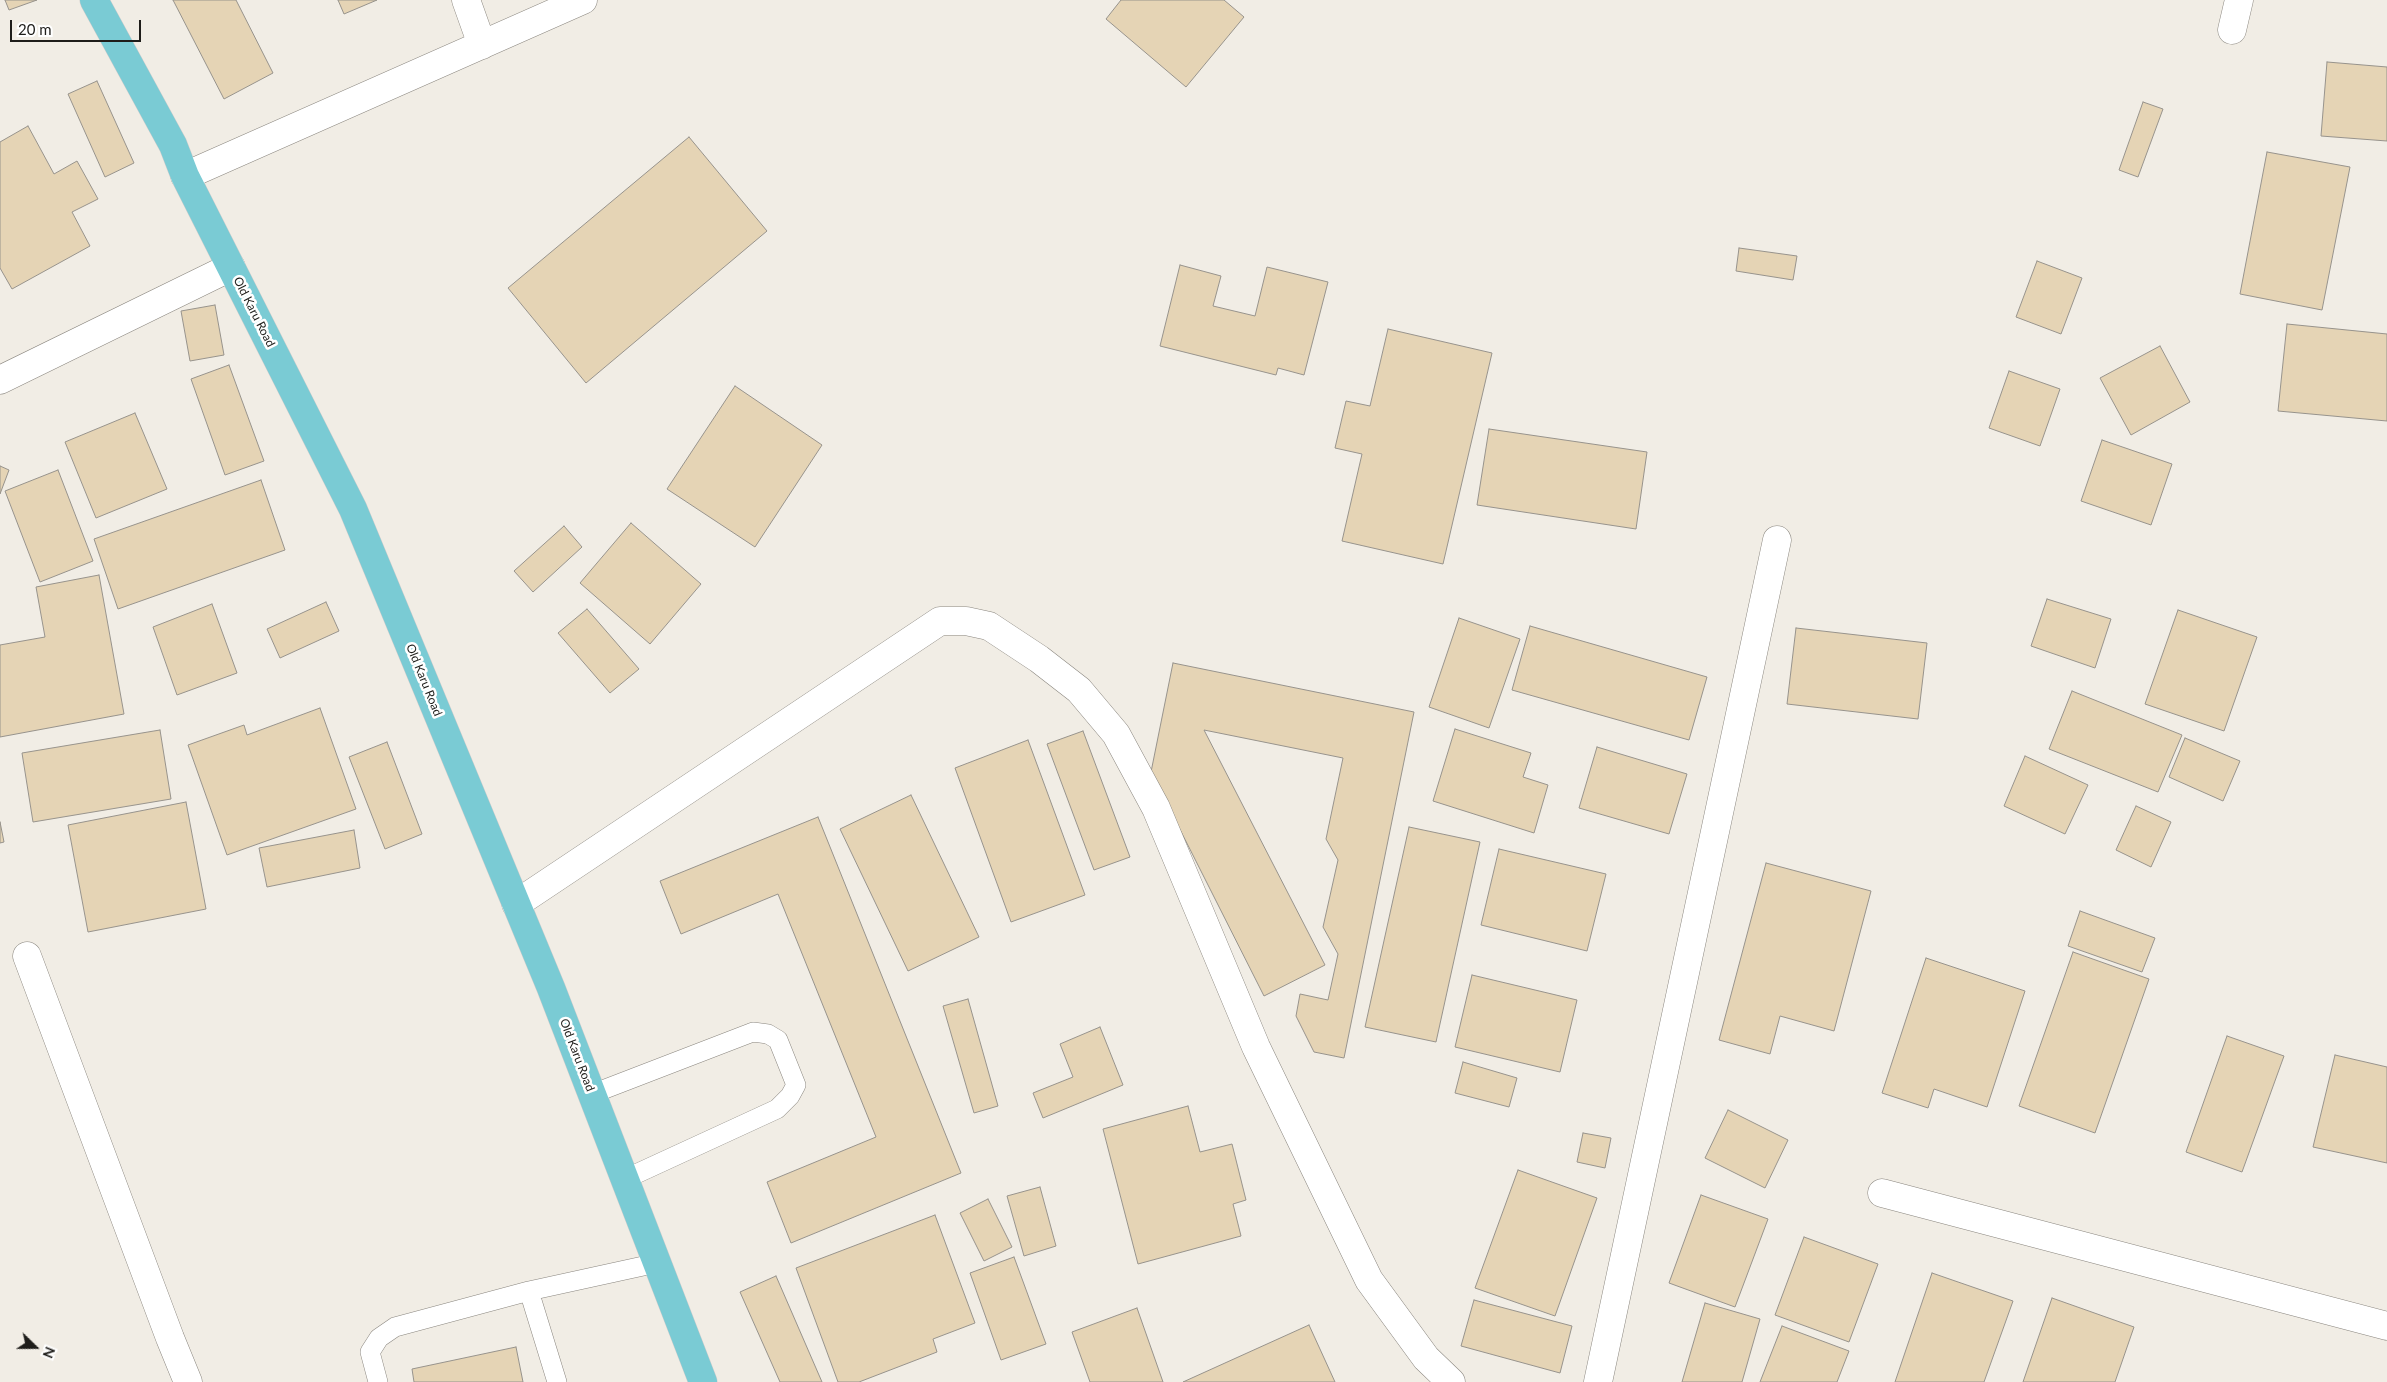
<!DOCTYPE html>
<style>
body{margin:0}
#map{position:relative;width:2387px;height:1382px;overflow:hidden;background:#f1ede5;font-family:Lato,sans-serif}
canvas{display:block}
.north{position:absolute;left:10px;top:1322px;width:50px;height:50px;-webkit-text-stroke:4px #fff;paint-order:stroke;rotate:112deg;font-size:14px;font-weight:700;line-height:20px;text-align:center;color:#1e1d1a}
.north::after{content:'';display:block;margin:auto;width:18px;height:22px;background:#1e1d1a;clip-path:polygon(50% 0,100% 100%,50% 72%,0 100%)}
.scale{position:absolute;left:10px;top:20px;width:131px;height:22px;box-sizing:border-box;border:2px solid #1e1d1a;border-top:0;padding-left:6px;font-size:15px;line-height:18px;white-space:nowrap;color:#1e1d1a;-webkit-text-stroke:4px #fff;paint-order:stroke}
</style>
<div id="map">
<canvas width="2387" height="1382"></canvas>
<div class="north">N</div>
<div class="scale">20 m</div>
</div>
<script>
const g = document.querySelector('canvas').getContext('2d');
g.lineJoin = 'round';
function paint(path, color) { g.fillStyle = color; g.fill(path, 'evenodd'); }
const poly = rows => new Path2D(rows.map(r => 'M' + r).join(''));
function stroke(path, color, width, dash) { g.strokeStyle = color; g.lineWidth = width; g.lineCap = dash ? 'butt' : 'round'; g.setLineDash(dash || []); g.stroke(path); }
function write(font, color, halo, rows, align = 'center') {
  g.font = font + ' Lato,sans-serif'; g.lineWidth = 5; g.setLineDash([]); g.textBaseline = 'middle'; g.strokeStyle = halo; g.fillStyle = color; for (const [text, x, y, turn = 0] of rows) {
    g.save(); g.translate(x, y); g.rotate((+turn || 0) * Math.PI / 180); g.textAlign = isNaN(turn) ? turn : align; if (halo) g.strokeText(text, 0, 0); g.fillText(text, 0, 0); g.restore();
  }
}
const building = poly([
 [5,0,37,0,9,10,5,0],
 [173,0,236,0,273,73,224,99,173,0],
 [338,0,377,0,344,14,338,0],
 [1121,0,1224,0,1244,17,1186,87,1106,19,1121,0],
 [2327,62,2387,67,2387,141,2321,136,2327,62],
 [97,81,134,163,105,177,68,94,97,81],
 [2143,102,2163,109,2138,177,2119,170,2143,102],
 [28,126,54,174,77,161,98,199,72,212,90,246,12,289,0,268,0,142,28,126],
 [689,137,767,231,586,383,508,288,689,137],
 [2267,152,2350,167,2322,310,2240,294,2267,152],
 [1739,248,1797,256,1793,280,1736,271,1739,248],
 [2037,261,2082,278,2061,334,2016,317,2037,261],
 [1180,265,1221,276,1213,306,1255,316,1267,267,1328,282,1304,375,1278,368,1276,375,1160,346,1180,265],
 [215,305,224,355,190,361,181,311,215,305],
 [2287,324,2387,334,2387,421,2278,411,2287,324],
 [1388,329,1492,353,1443,564,1342,541,1362,454,1335,448,1346,401,1370,406,1388,329],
 [2160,346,2190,402,2131,435,2100,378,2160,346],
 [229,365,264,461,225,475,191,379,229,365],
 [2009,371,2060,389,2040,446,1989,428,2009,371],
 [735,386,822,445,755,547,667,489,735,386],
 [135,413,167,489,96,518,65,442,135,413],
 [1489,429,1647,452,1636,529,1477,505,1489,429],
 [2102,440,2172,464,2151,525,2081,501,2102,440],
 [0,466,9,470,0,494,0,466],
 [58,470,93,561,40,582,5,491,58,470],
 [261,480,285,550,118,609,94,539,261,480],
 [631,523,701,584,650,644,580,583,631,523],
 [564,526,582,547,533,592,514,571,564,526],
 [99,575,124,714,0,737,0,645,45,637,36,587,99,575],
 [2047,599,2111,619,2095,668,2031,646,2047,599],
 [326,602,339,631,280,658,267,629,326,602],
 [212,604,237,673,177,695,153,627,212,604],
 [587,609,639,669,610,693,558,633,587,609],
 [2178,610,2257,637,2224,731,2145,704,2178,610],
 [1459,618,1520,639,1489,728,1429,707,1459,618],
 [1530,626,1707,677,1689,740,1512,690,1530,626],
 [1796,628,1927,643,1918,719,1787,704,1796,628],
 [1173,663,1414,712,1344,1058,1314,1052,1296,1016,1300,994,1328,1000,1338,954,1323,927,1338,860,1326,839,1343,758,1204,730,1325,965,1264,996,1151,772,1173,663],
 [2072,691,2182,735,2158,792,2049,749,2072,691],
 [320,708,356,809,227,855,188,745,244,725,247,735,320,708],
 [1455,729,1531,753,1523,777,1548,785,1534,833,1433,801,1455,729],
 [160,730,171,799,33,822,22,753,160,730],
 [1083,731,1130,857,1094,870,1047,744,1083,731],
 [2185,738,2240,761,2223,801,2169,777,2185,738],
 [1028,740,1085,895,1011,922,955,768,1028,740],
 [387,742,422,834,385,849,349,757,387,742],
 [1597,747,1687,774,1669,834,1579,808,1597,747],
 [2025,756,2088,785,2065,834,2004,806,2025,756],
 [911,795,979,937,908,971,840,829,911,795],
 [186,802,206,909,88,932,68,825,186,802],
 [2136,806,2171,822,2151,867,2116,850,2136,806],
 [818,817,961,1173,791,1243,767,1182,876,1137,778,894,681,934,660,881,818,817],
 [0,822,4,842,0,843,0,822],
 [1409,827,1480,842,1436,1042,1365,1027,1409,827],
 [354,830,360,868,267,887,259,848,354,830],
 [1499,849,1606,874,1587,951,1481,925,1499,849],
 [1766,863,1871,891,1834,1031,1780,1016,1770,1054,1719,1040,1766,863],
 [2080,911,2155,938,2142,972,2068,946,2080,911],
 [2073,952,2149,979,2095,1133,2019,1106,2073,952],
 [1926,958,2025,991,1987,1107,1934,1089,1928,1108,1882,1093,1926,958],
 [1472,975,1577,1000,1560,1072,1455,1047,1472,975],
 [968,999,998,1106,974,1113,943,1006,968,999],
 [1100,1027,1123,1085,1043,1118,1033,1093,1073,1077,1060,1044,1100,1027],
 [2227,1036,2284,1056,2242,1172,2186,1152,2227,1036],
 [2335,1055,2387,1067,2387,1163,2313,1147,2335,1055],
 [1463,1062,1517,1078,1509,1107,1455,1093,1463,1062],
 [1188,1106,1200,1152,1232,1144,1246,1200,1233,1204,1241,1236,1138,1264,1103,1129,1188,1106],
 [1728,1110,1788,1140,1765,1188,1705,1158,1728,1110],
 [1583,1133,1611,1138,1605,1168,1577,1162,1583,1133],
 [1518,1170,1597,1198,1555,1316,1475,1288,1518,1170],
 [1040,1187,1056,1246,1024,1256,1007,1196,1040,1187],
 [1701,1195,1768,1219,1735,1307,1669,1283,1701,1195],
 [988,1199,1012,1247,984,1261,960,1213,988,1199],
 [935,1215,975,1323,933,1339,937,1352,859,1382,838,1382,796,1268,935,1215],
 [1804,1237,1878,1264,1849,1342,1775,1315,1804,1237],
 [1014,1257,1046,1344,1001,1360,970,1273,1014,1257],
 [1932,1273,2013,1301,1984,1382,1895,1382,1932,1273],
 [776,1276,822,1382,780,1382,740,1292,776,1276],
 [2052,1298,2134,1327,2115,1382,2023,1382,2052,1298],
 [1474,1300,1572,1326,1560,1373,1461,1346,1474,1300],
 [1705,1303,1760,1319,1742,1382,1682,1382,1705,1303],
 [1137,1308,1163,1382,1090,1382,1072,1332,1137,1308],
 [1309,1325,1335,1382,1183,1382,1309,1325],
 [1782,1326,1849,1351,1837,1382,1760,1382,1782,1326],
 [516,1347,523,1382,414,1382,412,1369,516,1347]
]);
paint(building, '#e5d4b5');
stroke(building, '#97938c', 1);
const service = poly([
 [592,1094,753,1032,768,1034,778,1040,796,1085,790,1096,777,1109,625,1179],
 [529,1291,557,1382],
 [378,1382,370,1352,379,1338,395,1327,529,1291,657,1263]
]);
const minor = poly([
 [466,0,482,45],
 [2232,30,2239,0],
 [185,176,583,0],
 [0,380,231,267],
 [516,904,940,621,966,621,989,626,1039,659,1079,690,1116,734,1156,808,1256,1047,1369,1280,1426,1358,1451,1382],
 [27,956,170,1338,188,1382],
 [1882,1193,2387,1326],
 [1598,1382,1777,540]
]);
const primary = poly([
 [94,0,173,145,185,176,353,509,551,988,703,1382]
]);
stroke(service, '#8a867f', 20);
stroke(minor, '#8a867f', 29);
stroke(primary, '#cecdcd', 29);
stroke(service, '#fff', 19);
stroke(minor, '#fff', 28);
stroke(primary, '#7acbd4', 28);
write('12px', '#1e1d1a', '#fff', [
 ["Old Karu Road",254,312,63],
 ["Old Karu Road",424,680,68],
 ["Old Karu Road",577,1055,69]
]);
</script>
